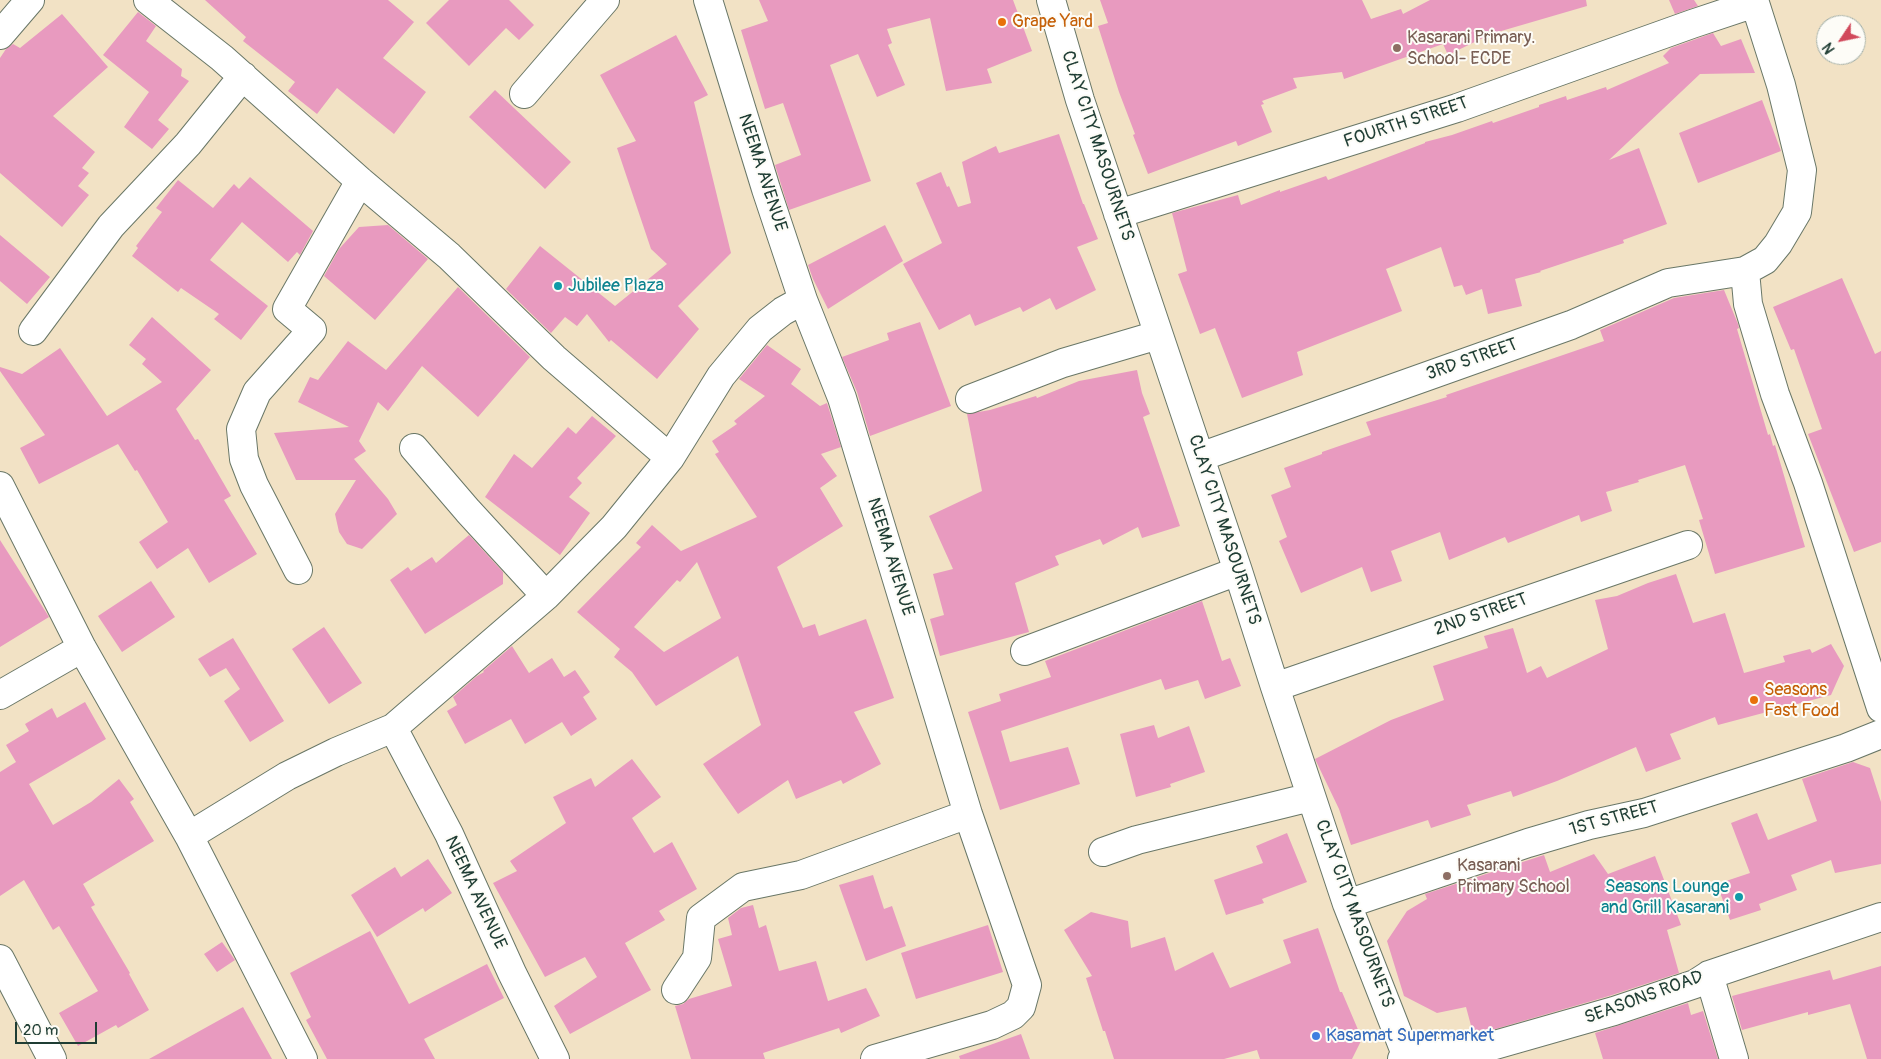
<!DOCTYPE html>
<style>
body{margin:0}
#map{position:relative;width:1881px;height:1059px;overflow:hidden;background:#f2e2c5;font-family:Pangolin,sans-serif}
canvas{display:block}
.north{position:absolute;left:1816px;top:15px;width:50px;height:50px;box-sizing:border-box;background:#fdfcf7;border:1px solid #a4b0a9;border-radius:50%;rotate:236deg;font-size:14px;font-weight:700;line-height:20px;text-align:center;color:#1f3d34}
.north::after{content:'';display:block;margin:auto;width:18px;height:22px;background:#d1495b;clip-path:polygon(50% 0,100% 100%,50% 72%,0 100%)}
.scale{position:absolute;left:15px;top:1022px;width:82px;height:22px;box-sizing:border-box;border:2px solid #1f3d34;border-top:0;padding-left:6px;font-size:15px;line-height:18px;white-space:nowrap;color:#1f3d34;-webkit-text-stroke:4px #fdfcf7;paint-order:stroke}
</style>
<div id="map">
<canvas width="1881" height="1059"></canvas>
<div class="north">N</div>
<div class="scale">20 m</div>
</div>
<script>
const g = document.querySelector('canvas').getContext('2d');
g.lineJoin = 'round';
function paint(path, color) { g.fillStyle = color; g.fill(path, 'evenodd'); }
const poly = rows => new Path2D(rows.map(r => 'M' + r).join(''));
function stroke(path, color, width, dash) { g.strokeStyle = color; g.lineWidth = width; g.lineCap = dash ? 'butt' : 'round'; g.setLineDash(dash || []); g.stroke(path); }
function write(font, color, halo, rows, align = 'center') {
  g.font = font + ' Pangolin,sans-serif'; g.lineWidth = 4; g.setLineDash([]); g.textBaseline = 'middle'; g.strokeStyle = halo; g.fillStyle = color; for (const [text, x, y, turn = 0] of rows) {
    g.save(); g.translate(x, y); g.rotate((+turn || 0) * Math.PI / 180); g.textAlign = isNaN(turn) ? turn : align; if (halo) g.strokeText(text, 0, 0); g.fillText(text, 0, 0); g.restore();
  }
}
paint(poly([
 [205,0,388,0,414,22,383,58,426,92,394,134,337,88,317,114,288,91,295,82,243,41,246,37],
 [449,0,509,0,534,25,519,40,506,28,469,66,426,23],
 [759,0,1013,0,1032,51,987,69,992,83,946,91,930,18,887,29,892,43,888,45,905,85,877,97,858,54,830,65,871,181,789,210,775,165,801,155,783,103,765,109,741,30,768,21],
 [1100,0,1362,0,1371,19,1401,9,1403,14,1430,0,1586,0,1587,6,1491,34,1448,55,1443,44,1344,79,1342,72,1293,78,1297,88,1262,101,1264,104,1261,105,1272,132,1238,146,1236,141,1148,174,1133,135,1135,134,1119,92,1098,26,1108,23],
 [1669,0,1694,0,1698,6,1675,14],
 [138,12,156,26,146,41,182,69,181,76,189,81,158,120,169,129,152,149,124,127,149,92,103,55],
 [62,14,108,67,53,116,95,152,82,168,89,173,78,186,89,195,62,227,0,173,0,58,6,49,13,44,20,48],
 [1713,33,1721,46,1741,39,1755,73,1700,74,1609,160,1639,148,1667,224,1623,240,1624,243,1540,271,1541,272,1515,279,1522,306,1488,314,1482,289,1466,295,1462,285,1454,287,1441,247,1386,269,1402,311,1297,352,1303,375,1242,398,1215,328,1200,334,1178,274,1187,271,1172,213,1238,195,1241,205,1280,190,1280,192,1326,176,1328,180,1425,143,1425,142,1452,135,1492,121,1493,123,1539,107,1539,105,1566,96,1567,100,1606,87,1607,90,1669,63,1663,56,1671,48],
 [676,35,708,95,694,102,731,253,678,306,699,329,657,379,611,340,609,342,587,314,577,326,565,317,551,333,506,289,540,246,615,306,667,264,651,249,617,148,636,141,600,75],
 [495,90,571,162,545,189,469,117],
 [1762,100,1781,151,1698,183,1679,133],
 [1059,134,1083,204,1084,204,1098,239,1077,247,1096,290,1056,310,1050,298,1023,312,1020,307,975,326,970,314,939,330,903,264,942,243,916,183,941,172,947,187,949,186,958,207,971,203,962,162,996,146,999,153],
 [250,177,313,231,300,255,297,252,288,262,242,222,210,260,268,306,241,340,214,319,219,314,181,288,178,292,132,256,138,248,136,246,162,212,156,208,178,180,213,208,234,184,239,189],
 [388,225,428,259,375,320,324,276,339,249,359,227],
 [885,225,903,261,828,309,813,279,808,265],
 [0,235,50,277,27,304,0,281],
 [1842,278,1875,354,1881,351,1881,542,1854,552,1808,434,1822,429,1794,349,1791,350,1773,307],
 [458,287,530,357,478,417,422,366,388,411,378,402,359,441,366,451,354,459,388,499,397,514,362,549,347,544,339,532,335,514,356,480,296,480,274,433,349,427,298,402,310,377,318,380,348,341,386,370],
 [1724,290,1738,324,1739,328,1737,329,1768,435,1770,434,1773,446,1775,445,1805,547,1715,574,1699,520,1703,519,1685,465,1638,480,1639,482,1606,492,1612,511,1581,522,1579,515,1508,543,1505,537,1449,560,1440,532,1391,551,1402,581,1371,592,1362,567,1301,593,1279,541,1287,537,1271,495,1291,487,1284,468,1322,454,1322,452,1371,435,1366,422,1447,397,1446,395,1604,341,1600,330,1674,298],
 [152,317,211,370,176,409,195,440,198,439,231,496,224,500,257,554,209,583,188,548,157,569,139,542,168,522,137,470,135,471,118,444,39,484,20,448,45,435,0,371,0,367,22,374,60,348,107,416,162,382,142,364,146,359,129,345],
 [920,322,951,406,870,436,857,392,842,357,889,340,887,333],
 [767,345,801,369,791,384,820,406,827,403,841,447,821,454,837,476,820,488,843,526,777,567,803,628,815,624,819,636,866,619,894,698,854,712,881,764,843,784,841,780,796,799,788,780,738,814,703,764,761,725,738,656,656,706,632,672,614,657,620,649,577,612,641,547,636,543,652,525,681,551,757,517,715,454,719,452,712,441,737,424,734,421,765,396,739,379],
 [697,562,721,618,664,652,634,627,677,580,680,582],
 [1137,370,1142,393,1150,414,1143,417,1180,526,1142,538,1138,527,1103,545,1100,539,1055,556,1059,565,1015,583,1029,632,940,656,930,619,944,615,933,574,953,569,929,516,982,491,967,414,990,410,1036,396,1037,398,1079,381],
 [592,416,616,436,577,478,582,483,569,497,590,513,560,555,485,497,514,454,532,468,568,427,576,434],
 [469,535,503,572,503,584,425,634,390,580,408,567,411,571,432,557,436,563],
 [0,540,49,617,0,647],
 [1676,574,1693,623,1725,613,1744,673,1785,662,1783,656,1810,649,1812,653,1831,644,1844,666,1831,695,1718,725,1715,717,1670,734,1681,759,1646,772,1636,747,1557,781,1513,797,1511,791,1467,805,1471,815,1431,828,1428,820,1351,845,1339,809,1315,759,1391,720,1444,700,1433,666,1488,648,1484,636,1513,628,1527,673,1541,666,1547,678,1608,649,1595,600,1617,596,1648,583],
 [151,581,175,617,122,652,98,616],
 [1202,601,1222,661,1230,658,1241,686,1205,699,1198,680,1165,690,1161,679,1001,731,1010,762,1068,747,1080,784,1000,810,968,712,1001,701,999,694,1051,677,1045,661],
 [324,627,362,683,329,704,292,649],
 [233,638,284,721,250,742,224,701,240,689,226,668,210,677,198,659],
 [512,646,529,673,552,658,564,677,575,670,590,692,583,697,597,719,571,736,562,722,525,744,511,719,465,744,447,711,457,705,453,697,477,676,484,672,483,671],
 [85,702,106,739,29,784,53,825,91,802,119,779,134,799,130,802,154,841,83,884,95,905,91,907,130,973,129,974,149,1010,118,1028,116,1025,78,1046,59,1013,98,991,59,926,53,930,24,880,0,896,0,772,16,762,6,745,29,731,25,724,52,708,57,718],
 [1154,725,1158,738,1189,726,1205,772,1170,784,1171,787,1136,797,1120,734],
 [632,759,661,797,632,818,654,853,672,842,697,889,659,911,665,920,625,943,651,990,570,1034,554,1006,597,977,585,957,545,977,493,883,517,871,510,861,566,823,553,797,591,778,595,787],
 [1853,762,1870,768,1881,802,1881,864,1835,873,1831,860,1791,875,1797,890,1759,904,1761,910,1730,920,1717,884,1750,873,1731,823,1757,813,1768,840,1817,821,1802,779],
 [1287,833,1307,882,1262,899,1264,903,1226,915,1214,880,1263,863,1256,846],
 [1594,854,1608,874,1655,856,1681,925,1667,930,1679,973,1609,996,1485,1032,1473,1033,1466,1007,1437,1013,1404,996,1387,941,1407,911,1427,899,1425,894,1544,855,1550,872],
 [428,859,452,893,425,912,423,908,377,937,351,895,395,867,401,877],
 [873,875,884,909,892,906,906,946,866,961,839,885],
 [753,905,759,928,766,925,779,971,816,961,828,1001,866,988,880,1016,841,1033,839,1028,763,1053,765,1059,691,1059,675,1006,683,1004,689,999,732,986,718,939,732,935,728,918,741,908],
 [1091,912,1128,921,1131,948,1165,937,1175,971,1213,952,1230,988,1291,963,1283,940,1318,928,1340,992,1342,992,1362,1039,1352,1059,1260,1059,1257,1050,1224,1059,1114,1059,1105,1031,1103,1031,1086,978,1092,976,1064,930],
 [988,925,1003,972,916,999,901,953],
 [370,931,409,1004,487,964,504,998,424,1039,435,1059,327,1059,306,1020,311,1017,290,973],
 [222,942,235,960,217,972,204,954],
 [1881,966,1881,1059,1867,1059,1850,1004,1808,1015,1808,1012,1742,1030,1732,996,1830,970,1833,980],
 [1688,1003,1691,1015,1703,1011,1718,1059,1603,1059,1595,1033],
 [243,1007,272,1059,149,1059],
 [1021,1034,1030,1059,960,1059,959,1056]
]), '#e89abf');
const minor = poly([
 [148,0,222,58,360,181,449,256,554,358,670,458],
 [708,0,766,189,803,300,842,398,968,814,1027,985,1021,1007,1013,1015,992,1025,875,1059],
 [1051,0,1080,100,1238,571,1275,687,1347,904,1407,1057],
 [1754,0,1781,85,1802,170,1797,212,1778,244,1765,260,1745,271,1748,304,1775,394,1808,483,1881,708],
 [0,35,30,0],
 [524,94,605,0],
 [1118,214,1457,108,1692,24,1755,3],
 [33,331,111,226,188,144,243,76],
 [970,399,1063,363,1158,335],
 [414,448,468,511,546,596],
 [1200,457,1571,325,1668,283,1745,271],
 [0,486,82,648,189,836,303,1059],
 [298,570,254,485,244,459,241,429,257,392,312,330,287,309,360,181],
 [1025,651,1238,571],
 [1275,687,1688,545],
 [0,695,82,648],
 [393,728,449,834,512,973,555,1059],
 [189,836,287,776,336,752,393,728,546,596,614,527,670,458,721,376,760,329,783,311,803,300],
 [1103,852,1137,840,1311,797],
 [1347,904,1528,843,1589,825,1644,813,1846,748,1881,734],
 [0,959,52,1059],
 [1709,975,1734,1059],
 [676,990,697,958,701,918,743,887,801,875,968,814],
 [1402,1059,1407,1057,1488,1047,1614,1011,1695,984,1709,975,1881,917]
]);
stroke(minor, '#697767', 30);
stroke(minor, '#fff', 28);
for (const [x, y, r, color] of [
 [1002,22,5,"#e8710a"],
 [1397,48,5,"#8d6e63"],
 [558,286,5,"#0f9aa8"],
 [1754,700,5,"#e8710a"],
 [1447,876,5,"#8d6e63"],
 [1739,897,5,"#0f9aa8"],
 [1316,1036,5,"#3f7fe0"]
]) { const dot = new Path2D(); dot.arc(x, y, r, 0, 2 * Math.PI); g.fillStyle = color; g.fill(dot); stroke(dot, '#fdfcf7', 2); }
write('18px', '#c56008', '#fdfcf7', [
 ["Grape Yard",1012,22],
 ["Seasons",1764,690],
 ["Fast Food",1764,711]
], 'left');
write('18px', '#785e54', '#fdfcf7', [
 ["Kasarani Primary.",1407,38],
 ["School- ECDE",1407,59],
 ["Kasarani",1457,866],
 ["Primary School",1457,887]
], 'left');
write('18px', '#1f3d34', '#fdfcf7', [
 ["FOURTH STREET",1406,123,-18],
 ["CLAY CITY MASOURNETS",1097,146,72],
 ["NEEMA AVENUE",762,173,72],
 ["3RD STREET",1472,360,-19],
 ["CLAY CITY MASOURNETS",1224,530,72],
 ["NEEMA AVENUE",890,557,73],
 ["2ND STREET",1481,615,-19],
 ["1ST STREET",1614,819,-15],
 ["NEEMA AVENUE",475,893,65],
 ["CLAY CITY MASOURNETS",1354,914,70],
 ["SEASONS ROAD",1644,998,-20]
]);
write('18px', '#0d838f', '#fdfcf7', [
 ["Jubilee Plaza",568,286],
 ["Seasons Lounge",1729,887,"right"],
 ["and Grill Kasarani",1729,908,"right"]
], 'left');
write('18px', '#366cbe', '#fdfcf7', [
 ["Kasamat Supermarket",1326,1036]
], 'left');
</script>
